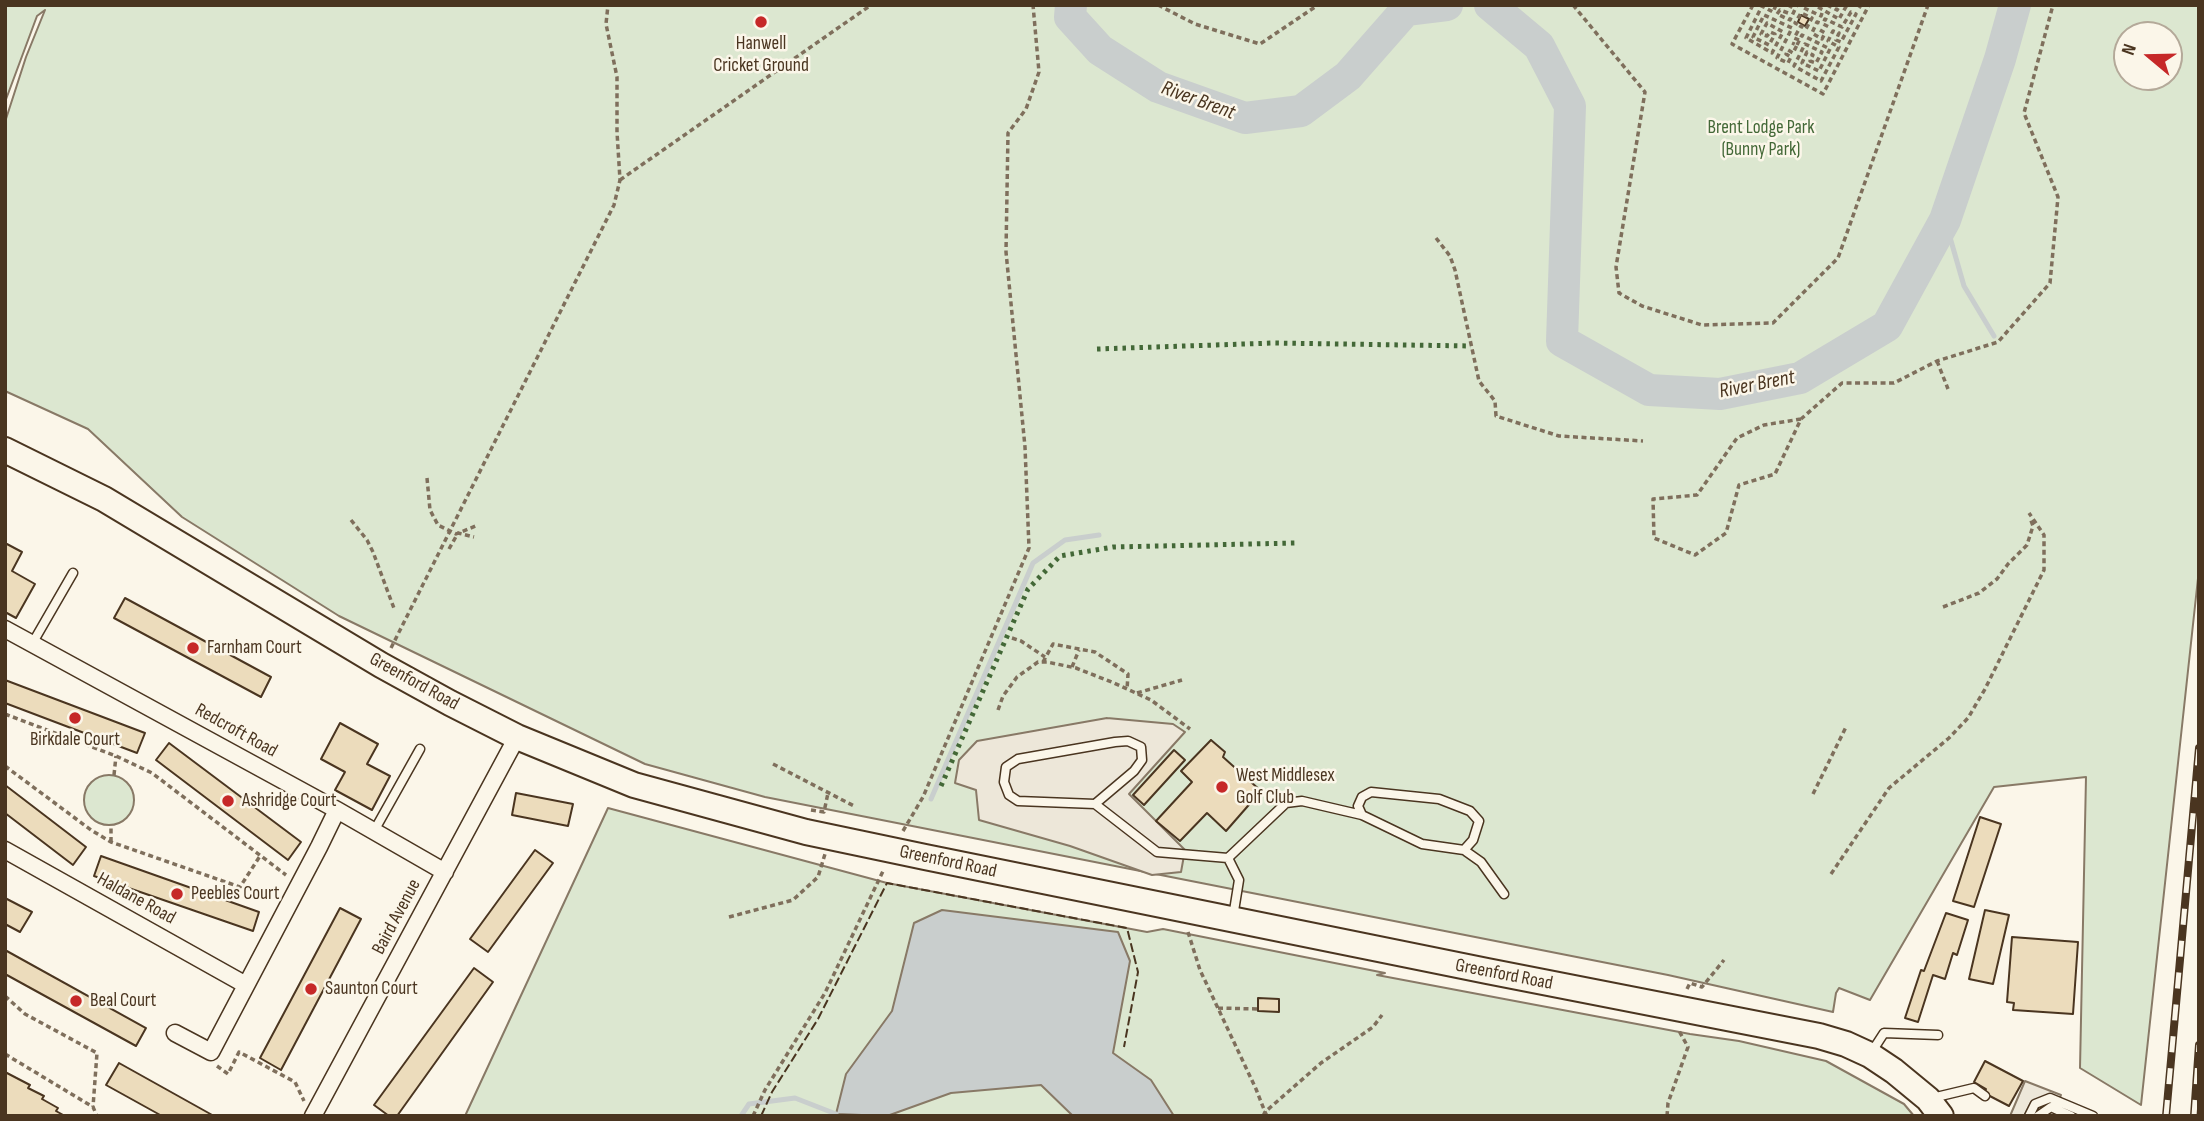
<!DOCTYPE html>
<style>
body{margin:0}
#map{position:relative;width:2204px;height:1121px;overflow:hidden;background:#fbf6e9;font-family:"Sofia Sans Condensed",sans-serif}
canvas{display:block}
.frame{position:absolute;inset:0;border:7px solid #4a3520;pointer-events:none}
.north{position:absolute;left:2113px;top:21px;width:70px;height:70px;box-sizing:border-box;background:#fbf6e9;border:2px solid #b4a999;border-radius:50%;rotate:289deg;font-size:19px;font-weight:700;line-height:28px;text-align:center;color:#4a3520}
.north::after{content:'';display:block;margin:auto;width:24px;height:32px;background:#c62828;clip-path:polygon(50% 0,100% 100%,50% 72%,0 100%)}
</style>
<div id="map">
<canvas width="2204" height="1121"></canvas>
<div class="frame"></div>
<div class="north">N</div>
</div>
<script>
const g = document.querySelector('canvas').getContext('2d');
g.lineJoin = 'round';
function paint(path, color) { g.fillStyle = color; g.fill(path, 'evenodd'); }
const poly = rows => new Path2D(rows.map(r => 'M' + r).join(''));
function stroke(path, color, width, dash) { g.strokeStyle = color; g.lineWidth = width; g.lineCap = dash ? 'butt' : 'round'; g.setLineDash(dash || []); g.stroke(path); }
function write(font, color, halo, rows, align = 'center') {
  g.font = font + ' "Sofia Sans Condensed",sans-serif'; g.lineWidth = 5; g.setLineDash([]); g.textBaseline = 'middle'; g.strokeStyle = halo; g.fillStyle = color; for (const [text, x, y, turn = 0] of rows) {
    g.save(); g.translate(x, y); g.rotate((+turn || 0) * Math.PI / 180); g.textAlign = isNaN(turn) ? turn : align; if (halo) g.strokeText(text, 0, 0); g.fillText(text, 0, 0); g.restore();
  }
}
const green = poly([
 [5,5,2199,5,2199,569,2141,1105,2080,1068,2086,777,1994,787,1870,1000,1839,988,1836,993,1833,1012,1668,975,765,797,645,764,339,616,182,517,88,429,5,391,5,122,26,57,45,10,37,16,5,102,5,5],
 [2127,35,2169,35,2169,77,2127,77,2127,35],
 '84 800a25 25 0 1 1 50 0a25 25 0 1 1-50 0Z',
 [608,808,887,883,1147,932,1163,929,1385,973,1377,975,1690,1034,1739,1041,1826,1061,1904,1104,1914,1116,465,1116,608,808]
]);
paint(green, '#dce7d0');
stroke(green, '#887966', 2);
const parking = poly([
 [1107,718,1173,724,1185,732,1129,794,1185,850,1181,872,1152,875,1070,846,979,820,976,790,955,783,959,760,977,741,1107,718],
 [2025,1081,2061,1095,2053,1116,2010,1116,2025,1081]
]);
paint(parking, '#ede7d9');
stroke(parking, '#887966', 2);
const water = poly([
 [942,910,1118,932,1130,961,1113,1053,1151,1080,1174,1116,1073,1116,1041,1085,951,1093,887,1116,836,1114,846,1074,892,1011,914,923,942,910]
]);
paint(water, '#c9cecd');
stroke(water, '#887966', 2);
stroke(poly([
 [1945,220,1964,286,1994,336],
 [931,799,1033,563,1065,540,1099,535],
 [741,1116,749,1104,795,1098,836,1114]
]), '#c9cecd', 5);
stroke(poly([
 [1071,5,1070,17,1100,50,1158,87,1245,118,1301,111,1348,76,1406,10,1447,5],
 [1490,5,1539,46,1570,106,1562,341,1649,390,1720,394,1800,378,1887,326,1945,220,2000,59,2015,5]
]), '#c9cecd', 32);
const building = poly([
 [1801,15,1809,19,1805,26,1798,22,1801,15],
 [5,543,22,552,12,571,35,584,16,618,5,612,5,543],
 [125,598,271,677,261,697,114,618,125,598],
 [5,680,145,733,137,753,5,703,5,680],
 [340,723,378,744,367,764,390,776,372,810,335,790,345,772,321,759,340,723],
 [1211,740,1225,752,1223,757,1261,791,1226,831,1207,813,1180,841,1156,821,1192,782,1181,771,1211,740],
 [169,743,301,842,288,860,156,760,169,743],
 [1174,750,1185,760,1144,805,1133,795,1174,750],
 [5,785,86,847,73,865,5,813,5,785],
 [516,793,573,804,568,826,512,815,516,793],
 [1980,817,2001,824,1974,907,1953,901,1980,817],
 [535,850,553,863,488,952,470,939,535,850],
 [101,856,259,912,253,931,94,876,101,856],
 [5,898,32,912,20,932,5,924,5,898],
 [340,908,361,919,281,1070,260,1058,340,908],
 [1985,910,2009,915,1993,984,1969,979,1985,910],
 [1946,913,1968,920,1957,955,1953,953,1945,979,1933,975,1918,1022,1905,1018,1921,970,1924,971,1946,913],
 [2012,937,2078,942,2073,1014,2013,1010,2014,1003,2007,1002,2012,937],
 [5,950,146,1028,136,1046,5,974,5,950],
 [474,968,493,982,397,1116,389,1116,374,1105,474,968],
 [1258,998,1279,999,1279,1012,1258,1011,1258,998],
 [1985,1061,2023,1081,2009,1106,1984,1093,1986,1089,1974,1082,1985,1061],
 [119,1063,214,1116,162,1116,106,1085,119,1063],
 [5,1072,30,1085,28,1088,44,1096,42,1099,58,1108,56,1111,65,1116,5,1116,5,1072]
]);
paint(building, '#ecdcbc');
stroke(building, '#4a3520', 2);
const lane = poly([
 [32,644,73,573],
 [1095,804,1134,771,1142,760,1141,747,1128,741,1115,742,1018,759,1006,767,1004,782,1009,795,1018,801,1095,804,1157,852,1228,858,1239,880,1233,917],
 [1362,815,1358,806,1362,797,1371,792,1439,799,1470,811,1479,821,1473,840,1464,850],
 [374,831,420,749],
 [1228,858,1286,803,1302,801,1362,815,1422,844,1464,850,1481,862,1504,894],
 [1871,1053,1884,1033,1938,1035],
 [1932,1098,1974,1088,1985,1096],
 [2029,1116,2035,1104,2050,1098,2093,1116],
 [2038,1116,2051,1107,2071,1116]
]);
const street = poly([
 [5,629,337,810,445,872],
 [5,850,246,985],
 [175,1033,211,1052,319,847,337,810],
 [313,1116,517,737]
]);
const primary = poly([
 [5,450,104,499,381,665,450,703,517,737,634,785,806,832,925,857,1487,971,1819,1036,1846,1044,1870,1055,1894,1071,1928,1099,1941,1116]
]);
stroke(lane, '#4a3520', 11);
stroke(street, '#4a3520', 19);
stroke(primary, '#4a3520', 28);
stroke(poly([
 [1158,5,1195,24,1260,44,1318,5],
 [1573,5,1645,92,1616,267,1619,293,1642,306,1702,325,1773,323,1838,258,1928,5],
 [1753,5,1732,44,1823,94,1869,5],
 [1776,5,1773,12,1762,6,1746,38,1772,53,1783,32,1767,23,1761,34,1767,36,1770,32,1775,34,1769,45,1753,37,1764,15,1792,28,1777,58,1788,63,1791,57,1786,54,1788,50,1793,53,1797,45,1792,43],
 [1788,5,1795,9],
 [1827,5,1837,10,1840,5],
 [1818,7,1839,19,1847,5],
 [1804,8,1821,16,1823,10],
 [1859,8,1861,5],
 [1788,13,1780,10,1777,14,1790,20,1797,5],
 [1820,30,1825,33,1822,39,1812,33,1817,22,1823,24],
 [1799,40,1794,38,1801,26,1806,29,1812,18,1801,13,1795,23,1801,26],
 [1797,45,1802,35,1830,49,1819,71,1802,63,1807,52,1813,55,1810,61,1816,63,1822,52,1805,44,1794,66,1821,81,1839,47,1828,41,1833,31,1839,33,1836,40,1841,42,1856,14,1851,12,1842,27,1825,19,1823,24,1829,27],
 [620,180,871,5],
 [1436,238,1450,256,1455,270,1479,381,1495,401,1496,416,1559,436,1643,441],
 [1937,361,1948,389],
 [1801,419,1764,425,1737,438,1697,495,1653,499,1654,538,1695,555,1726,533,1739,485,1775,474,1801,419,1842,383,1894,383,1937,361,1998,342,2050,283,2058,197,2024,113,2053,5],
 [427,478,430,510,438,525,456,534,478,525],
 [351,520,367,540,373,552,395,611],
 [449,549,458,533,474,537],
 [1943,607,1979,593,1997,579,2008,564,2027,545,2033,526,2030,518],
 [1012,638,1021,641,1045,657],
 [391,648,614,205,620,180,617,132,617,77,606,24,608,5],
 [1043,662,1053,644,1095,652,1128,674,1127,690],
 [1072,667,1079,650],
 [1137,693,1182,680],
 [998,710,1003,696,1017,677,1038,662,1047,662,1076,668,1114,683,1151,700,1190,729],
 [5,714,116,756,152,773,286,875],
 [773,764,856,807],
 [5,766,91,830,111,842,240,887,260,856],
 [114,775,116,756],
 [1813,794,1846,727],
 [811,810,824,812,828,793],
 [903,831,923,797,1029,548,1025,447,1006,252,1008,133,1026,109,1039,72,1033,5],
 [111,842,111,825],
 [1831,874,1889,788,1949,738,1968,718,1985,689,2044,570,2044,535,2029,513],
 [729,917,793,900,818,877,825,854],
 [1188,932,1200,970,1256,1089,1265,1112,1263,1116],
 [1687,989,1690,983,1702,987,1724,960],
 [5,996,25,1014,97,1053,93,1107],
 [1218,1008,1257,1009],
 [5,1054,93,1107,97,1116],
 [217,1066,228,1074,239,1052,295,1082,304,1101],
 [753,1116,765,1090,825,993,884,869],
 [1267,1116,1265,1112,1321,1063,1373,1027,1382,1015],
 [1667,1116,1668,1103,1688,1047,1678,1029],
 [2197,1116,2199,1113]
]), '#7f6f5c', 3.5, [5, 3.5]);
stroke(lane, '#fbf6e9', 8);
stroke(street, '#fbf6e9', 16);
stroke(primary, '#fbf6e9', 24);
const rail = poly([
 [2166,1116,2199,748],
 [2194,1116,2199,1045]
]);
stroke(rail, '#4a3520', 8);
stroke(rail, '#fbf6e9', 5, [16]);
stroke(poly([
 [1097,349,1274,343,1471,346],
 [941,786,1028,589,1060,556,1113,547,1295,543]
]), '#436837', 5, [3.5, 5]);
stroke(poly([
 [761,1116,772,1092,818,1019,887,883,1127,928,1138,972,1124,1047]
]), '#4a3520', 2, [9, 3.5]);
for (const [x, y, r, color] of [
 [761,22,7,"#c62828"],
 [193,648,7,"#c62828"],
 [75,718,7,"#c62828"],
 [1222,787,7,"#c62828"],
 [228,801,7,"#c62828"],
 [177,894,7,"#c62828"],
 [311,989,7,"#c62828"],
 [76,1001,7,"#c62828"]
]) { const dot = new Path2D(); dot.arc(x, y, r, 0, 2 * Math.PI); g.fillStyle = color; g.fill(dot); stroke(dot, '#fbf6e9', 2.5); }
write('19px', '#4a3520', '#fbf6e9', [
 ["Hanwell",761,44,"center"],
 ["Cricket Ground",761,66,"center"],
 ["Farnham Court",207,648],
 ["Birkdale Court",75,740,"center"],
 ["West Middlesex",1236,776],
 ["Golf Club",1236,798],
 ["Ashridge Court",242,801],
 ["Peebles Court",191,894],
 ["Saunton Court",325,989],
 ["Beal Court",90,1001]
], 'left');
write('19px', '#436837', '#fbf6e9', [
 ["Brent Lodge Park",1761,128],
 ["(Bunny Park)",1761,150]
]);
write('19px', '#4a3520', '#fbf6e9', [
 ["Greenford Road",414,682,29],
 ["Redcroft Road",236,731,29],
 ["Greenford Road",948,862,12],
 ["Haldane Road",136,899,29],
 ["Baird Avenue",397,917,-62],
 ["Greenford Road",1504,975,11]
]);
write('italic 21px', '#4a3520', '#fbf6e9', [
 ["River Brent",1198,101,20],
 ["River Brent",1757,385,-11]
]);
</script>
